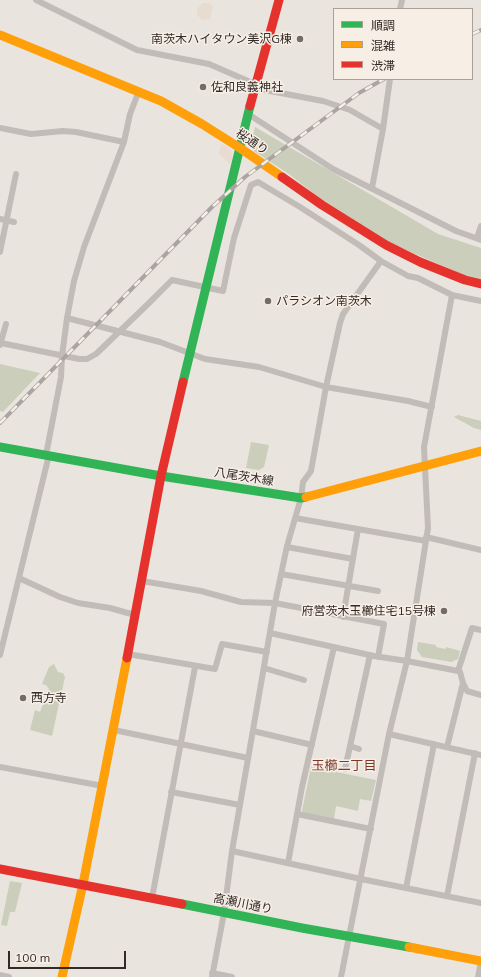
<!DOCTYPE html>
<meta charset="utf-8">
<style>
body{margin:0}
#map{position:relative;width:481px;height:977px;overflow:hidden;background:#eae4df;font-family:Mulish,"Noto Sans JP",sans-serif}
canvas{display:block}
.legend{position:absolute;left:333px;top:8px;width:140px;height:72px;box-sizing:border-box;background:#f7eee5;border:1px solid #a8a099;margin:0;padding:5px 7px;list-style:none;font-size:12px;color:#322a27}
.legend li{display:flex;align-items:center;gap:8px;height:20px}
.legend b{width:20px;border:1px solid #a8a099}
.scale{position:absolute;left:8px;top:951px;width:118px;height:18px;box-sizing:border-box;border:2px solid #322a27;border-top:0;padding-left:5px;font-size:12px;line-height:14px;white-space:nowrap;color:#322a27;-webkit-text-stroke:3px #f7eee5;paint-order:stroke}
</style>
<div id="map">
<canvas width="481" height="977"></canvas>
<ul class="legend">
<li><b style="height:5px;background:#30b455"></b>順調</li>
<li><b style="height:5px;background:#ff9f0a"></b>混雑</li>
<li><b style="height:5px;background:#e5322d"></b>渋滞</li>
</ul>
<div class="scale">100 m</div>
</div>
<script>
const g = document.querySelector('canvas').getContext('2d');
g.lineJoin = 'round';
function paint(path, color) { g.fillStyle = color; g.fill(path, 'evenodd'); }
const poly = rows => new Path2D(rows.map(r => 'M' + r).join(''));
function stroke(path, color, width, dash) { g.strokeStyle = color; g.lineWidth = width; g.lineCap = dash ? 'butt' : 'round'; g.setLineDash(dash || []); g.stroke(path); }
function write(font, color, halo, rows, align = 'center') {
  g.font = font + ' Mulish,"Noto Sans JP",sans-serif'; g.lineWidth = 3; g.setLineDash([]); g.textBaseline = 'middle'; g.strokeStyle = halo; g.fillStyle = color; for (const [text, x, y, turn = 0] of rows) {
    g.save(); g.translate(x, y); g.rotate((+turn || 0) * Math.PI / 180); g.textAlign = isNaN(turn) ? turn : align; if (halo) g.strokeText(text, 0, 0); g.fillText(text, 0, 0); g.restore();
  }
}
paint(poly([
 [255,127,438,234,481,248,481,280,468,277,390,243,318,197,289,174,254,151,252,139],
 [0,364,40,373,3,412,0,411],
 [458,415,481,421,481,430,474,428,454,417],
 [251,442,269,445,264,467,259,470,246,468],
 [418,642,436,645,436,647,446,649,446,647,460,651,458,659,451,662,422,657,417,650],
 [54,664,58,672,63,673,65,677,52,736,30,730,35,710,40,712,49,689,46,685,42,684,49,667],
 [311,767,376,780,371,801,360,799,358,811,336,806,334,819,303,813,302,811],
 [10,881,22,883,15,912,10,912,7,926,1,925]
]), '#cbceba');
paint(poly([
 [203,3,208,3,213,6,210,19,204,20,201,19,197,15,197,9],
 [222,144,231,150,232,158,230,164,219,154,220,148]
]), '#e7dccf');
stroke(poly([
 [36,0,137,50,209,64,255,84],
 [400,9,402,0],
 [254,88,323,101,350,110,383,129],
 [248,114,333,169,456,231,481,240],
 [0,128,31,134,63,131,76,132,124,142],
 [372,188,383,129,390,79],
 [0,219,14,222],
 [477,238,481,226],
 [0,252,16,174],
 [67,318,160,342,205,359,259,367,326,387,408,401,432,407],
 [1,343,79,359,87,359,96,354,148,304,172,280,223,291,234,238,251,185,258,182,300,207,359,245,381,261,408,276,418,278,452,295],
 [0,345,6,324],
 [46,455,61,377,62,356,67,318,74,281,84,247,124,142,130,114,139,91],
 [295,518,426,541],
 [426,537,481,550],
 [287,547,353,559],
 [281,574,378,591],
 [19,578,60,597,78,603,110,608,135,615],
 [142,581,201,591,241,602,275,603,384,624,378,657],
 [343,617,358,529],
 [270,633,374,656,407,661,458,671,472,628,481,630],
 [128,654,215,669,222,644,267,652],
 [0,655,49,455],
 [264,668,304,680],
 [458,671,460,672,463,683,467,691,481,695],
 [114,730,248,758],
 [253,731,312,745],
 [389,734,481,755],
 [350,746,359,749],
 [447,747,463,683],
 [0,767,103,786],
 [345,769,370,655],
 [171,792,240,805],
 [297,814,371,829],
 [232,851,361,879,481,903],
 [288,863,302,787,334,647],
 [406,888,434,744],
 [447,896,475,753],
 [152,898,195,667],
 [212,973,232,977],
 [0,975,9,977],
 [212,977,224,913,232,851,275,603,287,546,301,498,303,482,311,471,326,387,340,323,343,314,381,261],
 [341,977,389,734,407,661,428,528,424,447,452,295,481,301],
 [478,977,481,961]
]), '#c2bcb8', 6);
stroke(poly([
 [183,382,250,106],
 [0,447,161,476,301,498,306,497],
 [182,904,302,928,409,947]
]), '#30b455', 9);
stroke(poly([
 [0,35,161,101,202,124,240,148,282,177],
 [306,497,481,451],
 [409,947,481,961],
 [62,977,83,884,127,658]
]), '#ff9f0a', 9);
stroke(poly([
 [250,106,279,0],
 [282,177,322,205,386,245,420,262,465,280,481,284],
 [127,658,161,476,183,382],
 [0,869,182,904]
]), '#e5322d', 9);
const rail = poly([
 [472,34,481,30],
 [0,423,212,207,245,177,359,93,384,79]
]);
stroke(rail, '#aaa5a2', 4);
stroke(rail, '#f7eee5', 2.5, [8]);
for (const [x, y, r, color] of [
 [300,39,4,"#726b67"],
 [203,87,4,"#726b67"],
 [268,301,4,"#726b67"],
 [444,611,4,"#726b67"],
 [23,698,4,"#726b67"]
]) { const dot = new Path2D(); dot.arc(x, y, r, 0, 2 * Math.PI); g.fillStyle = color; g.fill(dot); stroke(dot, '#f7eee5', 1.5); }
write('12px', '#322a27', '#f7eee5', [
 ["南茨木ハイタウン美沢G棟",292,39,"right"],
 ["佐和良義神社",211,87],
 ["パラシオン南茨木",276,301],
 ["府営茨木玉櫛住宅15号棟",436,611,"right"],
 ["西方寺",31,698]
], 'left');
write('12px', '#322a27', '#f7eee5', [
 ["桜通り",252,142,34],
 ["八尾茨木線",244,477,9],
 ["高瀬川通り",243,904,11]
]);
write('13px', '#7a3927', '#f7eee5', [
 ["玉櫛二丁目",344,766]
]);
</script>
